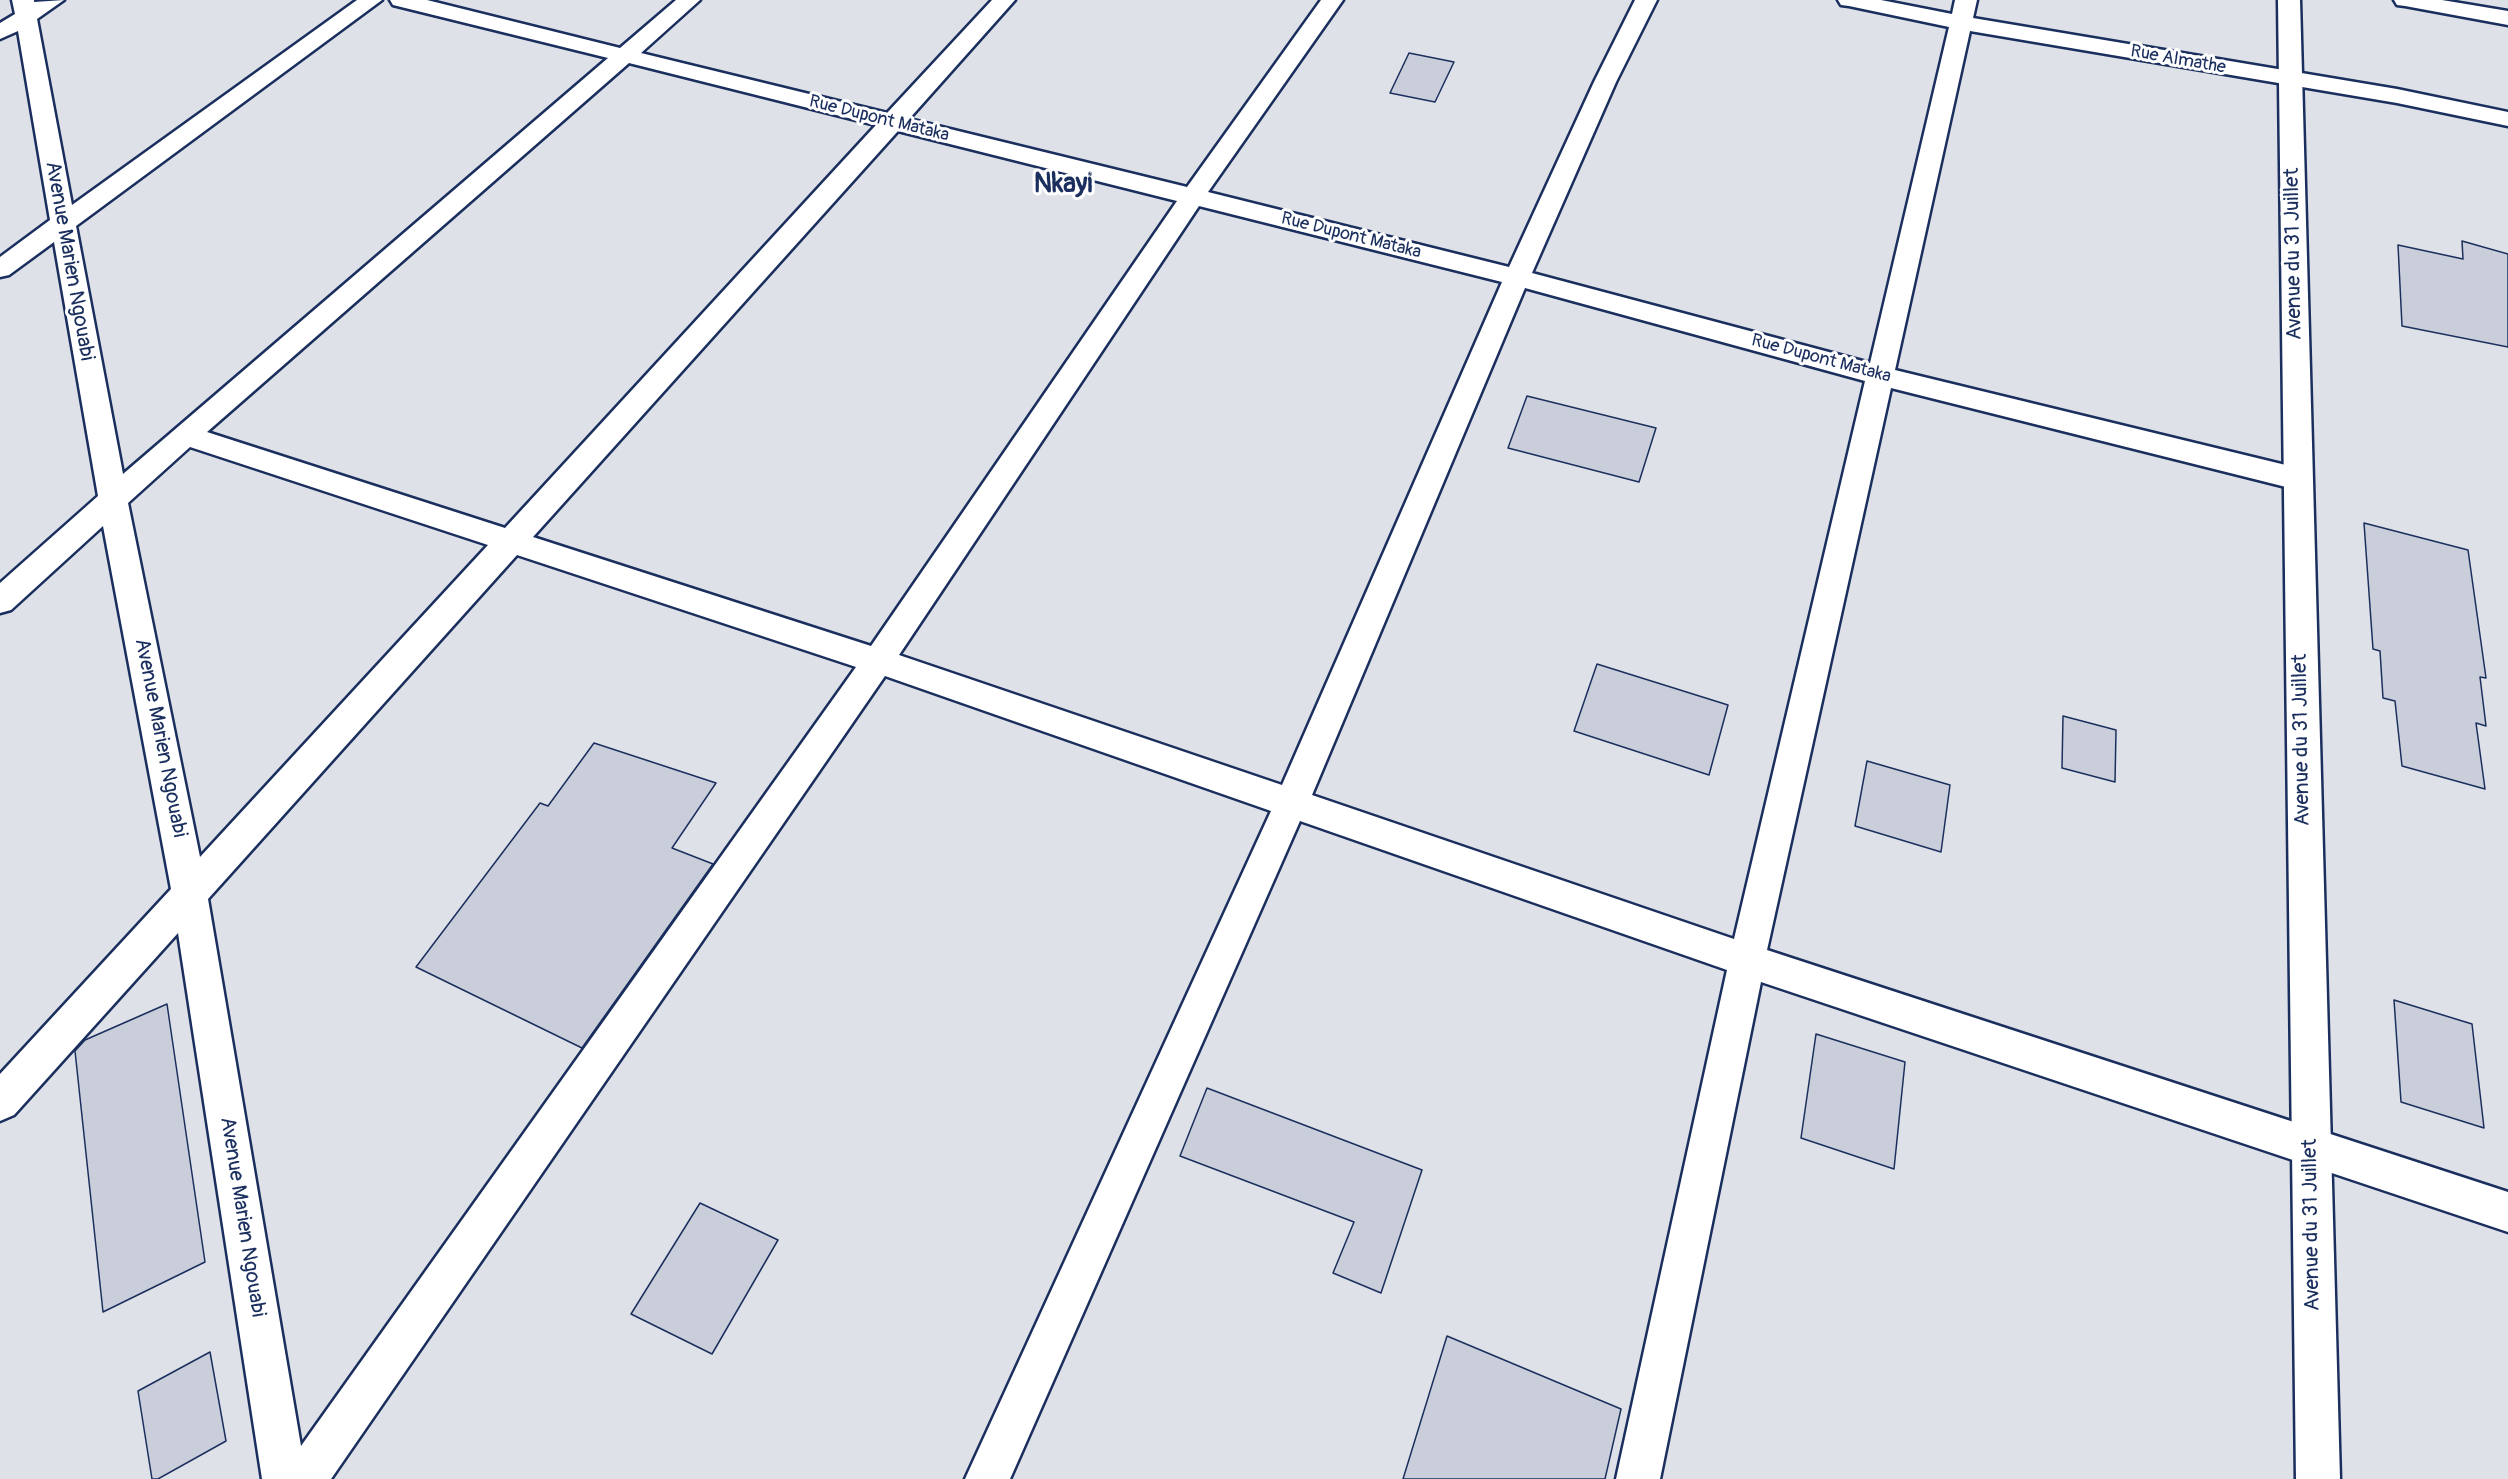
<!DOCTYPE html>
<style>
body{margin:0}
canvas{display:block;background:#fff}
</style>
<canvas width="2508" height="1479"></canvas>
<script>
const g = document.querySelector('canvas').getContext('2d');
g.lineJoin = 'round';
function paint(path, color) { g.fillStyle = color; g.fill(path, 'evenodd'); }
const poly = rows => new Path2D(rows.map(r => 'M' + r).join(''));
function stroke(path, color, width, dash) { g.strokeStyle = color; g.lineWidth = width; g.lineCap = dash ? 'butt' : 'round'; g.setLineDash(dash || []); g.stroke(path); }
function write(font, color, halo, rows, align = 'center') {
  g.font = font + ' Pangolin,sans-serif'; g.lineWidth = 6; g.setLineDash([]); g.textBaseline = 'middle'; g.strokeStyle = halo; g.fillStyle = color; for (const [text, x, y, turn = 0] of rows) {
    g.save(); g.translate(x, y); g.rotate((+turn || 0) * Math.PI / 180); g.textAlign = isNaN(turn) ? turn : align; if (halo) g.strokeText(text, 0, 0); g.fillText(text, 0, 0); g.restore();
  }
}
paint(poly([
 [0,0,2508,0,2508,1479,0,1479]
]), '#dee1e7');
const building = poly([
 [1409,53,1454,62,1435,102,1390,93,1409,53],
 [2462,241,2508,254,2508,347,2402,326,2398,245,2463,259,2462,241],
 [1527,396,1656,428,1639,482,1508,448,1527,396],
 [2364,523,2468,550,2486,678,2480,677,2486,726,2476,723,2485,789,2402,766,2395,701,2383,698,2380,651,2373,649,2364,523],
 [1597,664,1728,705,1709,775,1574,731,1597,664],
 [2063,716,2116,730,2115,782,2062,768,2063,716],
 [594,743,716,783,672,848,713,864,582,1048,416,967,540,803,548,806,594,743],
 [1867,761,1950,785,1941,852,1855,826,1867,761],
 [2394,1000,2472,1024,2484,1128,2401,1102,2394,1000],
 [167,1004,205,1262,103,1312,75,1051,85,1040,167,1004],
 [1816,1034,1905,1062,1894,1169,1801,1138,1816,1034],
 [1207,1088,1422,1170,1381,1293,1333,1273,1354,1222,1180,1156,1207,1088],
 [700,1203,778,1240,712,1354,631,1314,700,1203],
 [1447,1336,1621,1409,1605,1479,1403,1479,1447,1336],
 [210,1352,226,1441,158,1479,152,1479,138,1391,210,1352]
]);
paint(building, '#caceda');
stroke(building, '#1b2f5e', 1.5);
const street = poly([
 [12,0,34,0,34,2,64,0,37,19,72,205,357,0,382,0,76,226,123,474,608,58,393,5,390,0,427,0,620,48,676,0,700,0,641,53,887,113,992,0,1015,0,909,119,1187,187,1321,0,1343,0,1208,192,1509,267,1594,82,1635,0,1657,0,1616,82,1532,273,1870,363,1949,27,1849,6,1841,5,1838,0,1881,0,1952,14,1955,0,1977,0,1973,18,2397,89,2508,112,2508,126,2397,103,1970,31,1895,370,2298,468,2308,471,2312,479,2308,487,2298,490,1891,388,1767,950,2508,1192,2508,1232,1761,982,1660,1479,1616,1479,1727,970,1300,821,1010,1479,965,1479,1271,811,885,676,331,1479,262,1479,178,933,14,1115,0,1121,0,1074,171,889,103,526,11,610,0,613,0,583,98,496,54,242,9,275,0,277,0,257,50,220,18,31,0,39,0,23,15,14,12,0],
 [629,63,876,125,505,528,207,432,629,63],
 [898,131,1177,201,871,646,533,537,898,131],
 [1199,206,1502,282,1282,785,899,655,1199,206],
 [1525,288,1865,381,1734,939,1312,795,1525,288],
 [190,447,488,545,200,857,128,503,190,447],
 [517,555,856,667,301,1446,208,899,517,555],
 [2394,0,2442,0,2508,11,2508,25,2405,6,2397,5,2394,0]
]);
const secondary = poly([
 [2278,0,2300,0,2340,1479,2296,1479,2278,0]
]);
stroke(street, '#1b2f5e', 5);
stroke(secondary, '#1b2f5e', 5);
paint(street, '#fff');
paint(secondary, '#fff');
write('18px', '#1b2f5e', '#fff', [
 ["Rue Almathe",2178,60,10],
 ["Rue Dupont Mataka",879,119,14],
 ["Rue Dupont Mataka",1351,236,14],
 ["Rue Dupont Mataka",1821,359,15]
]);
write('21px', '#1b2f5e', '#fff', [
 ["Avenue du 31 Juillet",2294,254,-91],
 ["Avenue Marien Ngouabi",69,261,80],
 ["Avenue Marien Ngouabi",160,738,79],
 ["Avenue du 31 Juillet",2302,740,-91],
 ["Avenue Marien Ngouabi",242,1217,81],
 ["Avenue du 31 Juillet",2312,1225,-91]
]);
write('bold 27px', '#1b2f5e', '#fff', [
 ["Nkayi",1063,185]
]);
</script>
